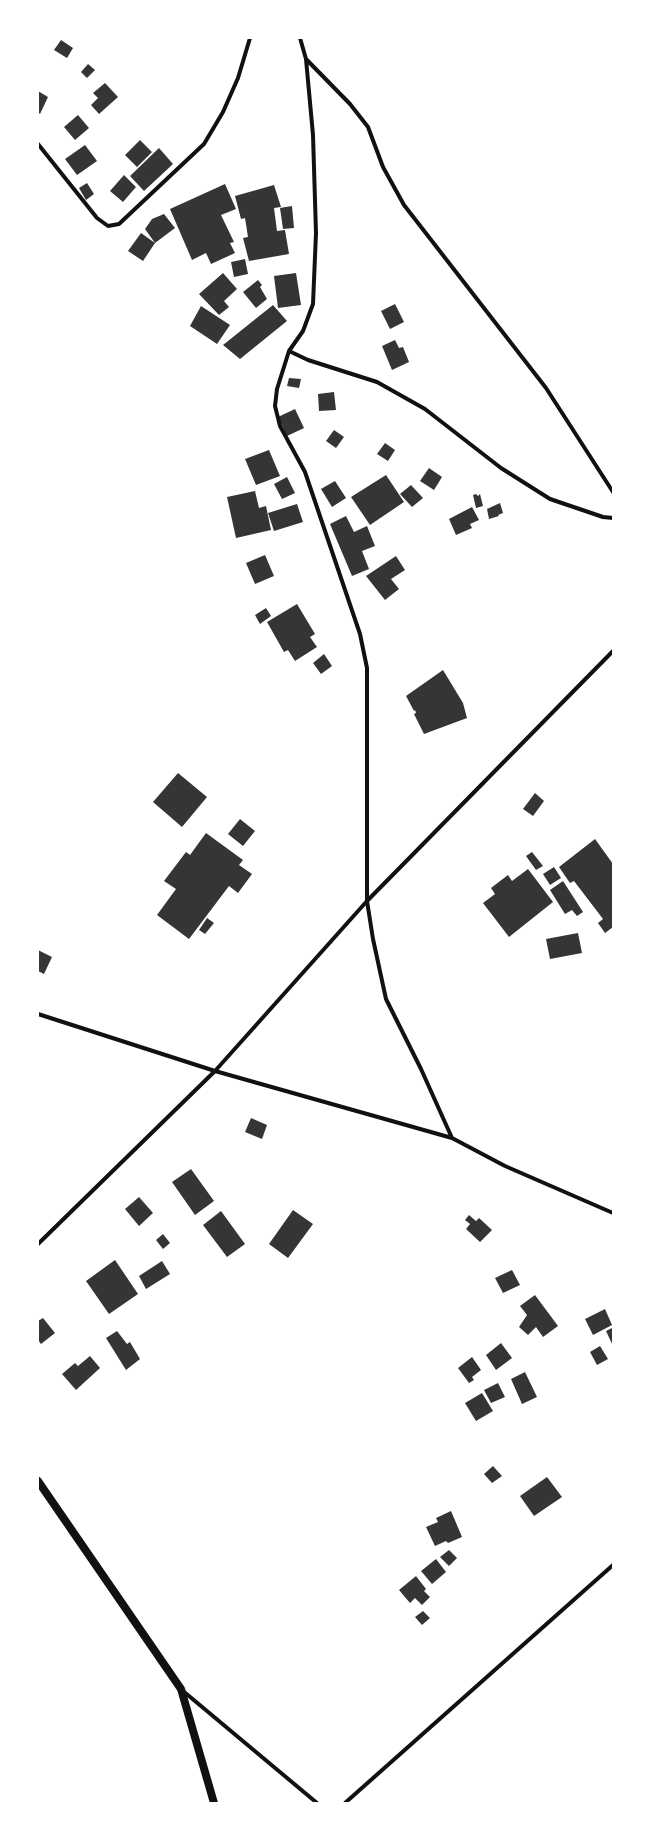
<!DOCTYPE html>
<style>
body{margin:0}
#map{position:relative;width:651px;height:1841px;overflow:hidden;background:#fff;font-family:"Nunito Sans",sans-serif}
canvas{display:block}
.frame{position:absolute;inset:0;border:39px solid #fff;pointer-events:none}
</style>
<div id="map">
<canvas width="651" height="1841"></canvas>
<div class="frame"></div>
</div>
<script>
const ctx = document.querySelector('canvas').getContext('2d');
ctx.lineJoin = 'round';
function fill(path, color) { ctx.fillStyle = color; ctx.fill(path, 'evenodd'); }
const shape = rows => new Path2D(rows.map(r => 'M' + r).join(''));
function strokePath(path, color, width, dash) { ctx.strokeStyle = color; ctx.lineWidth = width; ctx.lineCap = dash ? 'butt' : 'round'; ctx.setLineDash(dash || []); ctx.stroke(path); }
fill(shape([
 [61,40,73,48,67,58,54,50],
 [88,64,95,70,87,78,81,72],
 [105,83,118,97,99,114,91,105,98,98,93,93],
 [38,91,48,97,40,114,38,112],
 [78,115,89,128,75,140,64,127],
 [140,140,152,152,137,167,125,155],
 [85,145,97,161,77,175,65,159],
 [159,148,173,164,144,191,130,176],
 [124,175,136,187,123,202,110,191],
 [87,183,94,194,86,200,79,188],
 [225,184,236,209,221,215,234,242,230,243,235,253,211,264,206,253,192,260,170,209],
 [274,185,281,207,274,208,277,231,285,230,289,254,249,261,243,238,248,237,245,218,241,219,235,196],
 [292,206,294,228,283,229,280,208],
 [164,214,175,228,155,243,145,229,152,219],
 [141,233,155,243,143,261,128,251],
 [245,259,248,274,234,277,231,262],
 [223,273,237,289,224,301,229,307,219,315,199,294],
 [296,273,301,305,278,308,274,276],
 [258,280,262,285,260,287,267,299,256,308,243,292],
 [395,304,404,322,390,329,381,311],
 [273,305,287,321,240,359,223,345],
 [201,306,230,325,217,344,190,326],
 [395,340,399,348,403,347,409,362,392,370,382,346],
 [289,378,301,379,299,388,287,386],
 [334,392,336,410,319,411,318,394],
 [295,409,304,428,287,436,278,417],
 [334,430,344,437,336,448,326,441],
 [385,443,395,450,388,461,377,454],
 [269,450,280,476,256,485,245,459],
 [429,468,442,477,434,490,420,481],
 [386,475,404,502,370,525,351,497],
 [287,477,295,493,282,499,274,484],
 [335,481,346,498,332,507,321,489],
 [411,485,423,498,412,507,400,494],
 [255,491,259,508,266,506,271,530,236,538,227,497],
 [476,494,478,496,480,494,483,506,476,508,473,495],
 [500,503,503,513,498,515,499,516,489,519,487,509],
 [297,504,303,522,274,531,268,513],
 [472,507,479,520,470,524,472,528,456,535,449,519],
 [346,516,354,532,367,526,375,546,362,551,369,569,352,576,330,524],
 [265,555,274,576,255,584,246,563],
 [396,556,405,570,391,579,399,589,385,600,366,576],
 [297,604,315,634,310,637,317,647,295,661,288,650,284,652,267,622],
 [266,608,271,616,260,624,255,615],
 [324,654,332,666,321,674,313,663],
 [443,670,463,703,467,718,424,734,414,714,416,713,415,710,414,711,406,696],
 [178,773,207,797,182,827,153,802],
 [535,793,544,801,533,816,523,809],
 [240,819,255,831,243,846,228,834],
 [206,833,243,860,239,865,252,874,238,893,229,886,189,939,157,915,176,889,164,881,186,852,190,855],
 [595,839,613,864,613,927,605,933,598,923,603,919,574,881,570,883,559,867],
 [532,852,543,866,536,870,526,856],
 [554,867,561,878,550,885,543,874],
 [528,869,553,902,509,937,483,903,495,894,491,888,508,875,512,881],
 [563,881,583,912,577,916,572,910,565,914,550,890],
 [207,918,214,923,205,934,199,930],
 [578,933,582,953,550,959,546,939],
 [38,950,52,957,44,974,38,971],
 [251,1118,267,1125,262,1139,245,1132],
 [191,1169,214,1201,195,1215,172,1182],
 [139,1197,153,1213,139,1226,125,1209],
 [293,1210,313,1224,288,1258,269,1244],
 [221,1211,245,1244,227,1257,203,1225],
 [469,1215,476,1221,479,1218,492,1230,480,1242,466,1229,470,1224,465,1220],
 [163,1234,170,1243,163,1249,156,1240],
 [115,1260,138,1294,109,1314,86,1281],
 [162,1261,170,1274,146,1289,139,1276],
 [512,1270,520,1285,503,1293,495,1278],
 [535,1295,558,1326,543,1337,536,1327,528,1335,519,1327,527,1315,520,1306],
 [605,1309,612,1325,593,1335,585,1319],
 [43,1318,55,1333,41,1344,38,1340,38,1321],
 [612,1328,613,1331,613,1346,606,1331],
 [117,1331,127,1344,130,1342,140,1359,126,1370,106,1338],
 [501,1343,512,1358,496,1370,486,1355],
 [600,1346,608,1359,597,1365,590,1352],
 [90,1356,100,1368,76,1390,62,1374,75,1363,78,1366],
 [472,1357,481,1370,472,1377,474,1380,469,1383,458,1368],
 [525,1372,537,1397,522,1404,511,1379],
 [498,1383,505,1397,491,1403,484,1390],
 [482,1393,493,1411,476,1421,465,1403],
 [493,1466,502,1476,492,1483,484,1474],
 [547,1477,562,1497,534,1516,520,1496],
 [451,1511,462,1537,448,1543,446,1541,435,1546,426,1527,438,1522,436,1518],
 [449,1550,457,1558,449,1566,440,1557],
 [436,1559,446,1572,432,1584,421,1571],
 [416,1576,426,1589,424,1591,430,1597,422,1605,415,1598,410,1603,399,1590],
 [423,1611,430,1618,422,1625,415,1617]
]), '#353535');
strokePath(shape([
 [300,38,306,59,313,135,316,233,313,304,303,331,289,351,277,389,275,406,280,426,305,472,360,634,367,668,367,901,373,939,386,999,421,1069,452,1138],
 [306,59,350,104,368,127,383,167,404,205,546,388,613,492],
 [38,144,97,218,108,226,119,224,204,144,223,112,238,78,250,38],
 [289,351,308,360,377,382,425,409,501,468,550,499,603,517,613,518],
 [38,1014,215,1071,452,1138,505,1166,613,1213],
 [38,1244,215,1071,367,901,613,651],
 [183,1691,317,1803],
 [345,1803,613,1565]
]), '#111', 4);
strokePath(shape([
 [38,1481,181,1689,214,1803]
]), '#111', 8);
</script>
